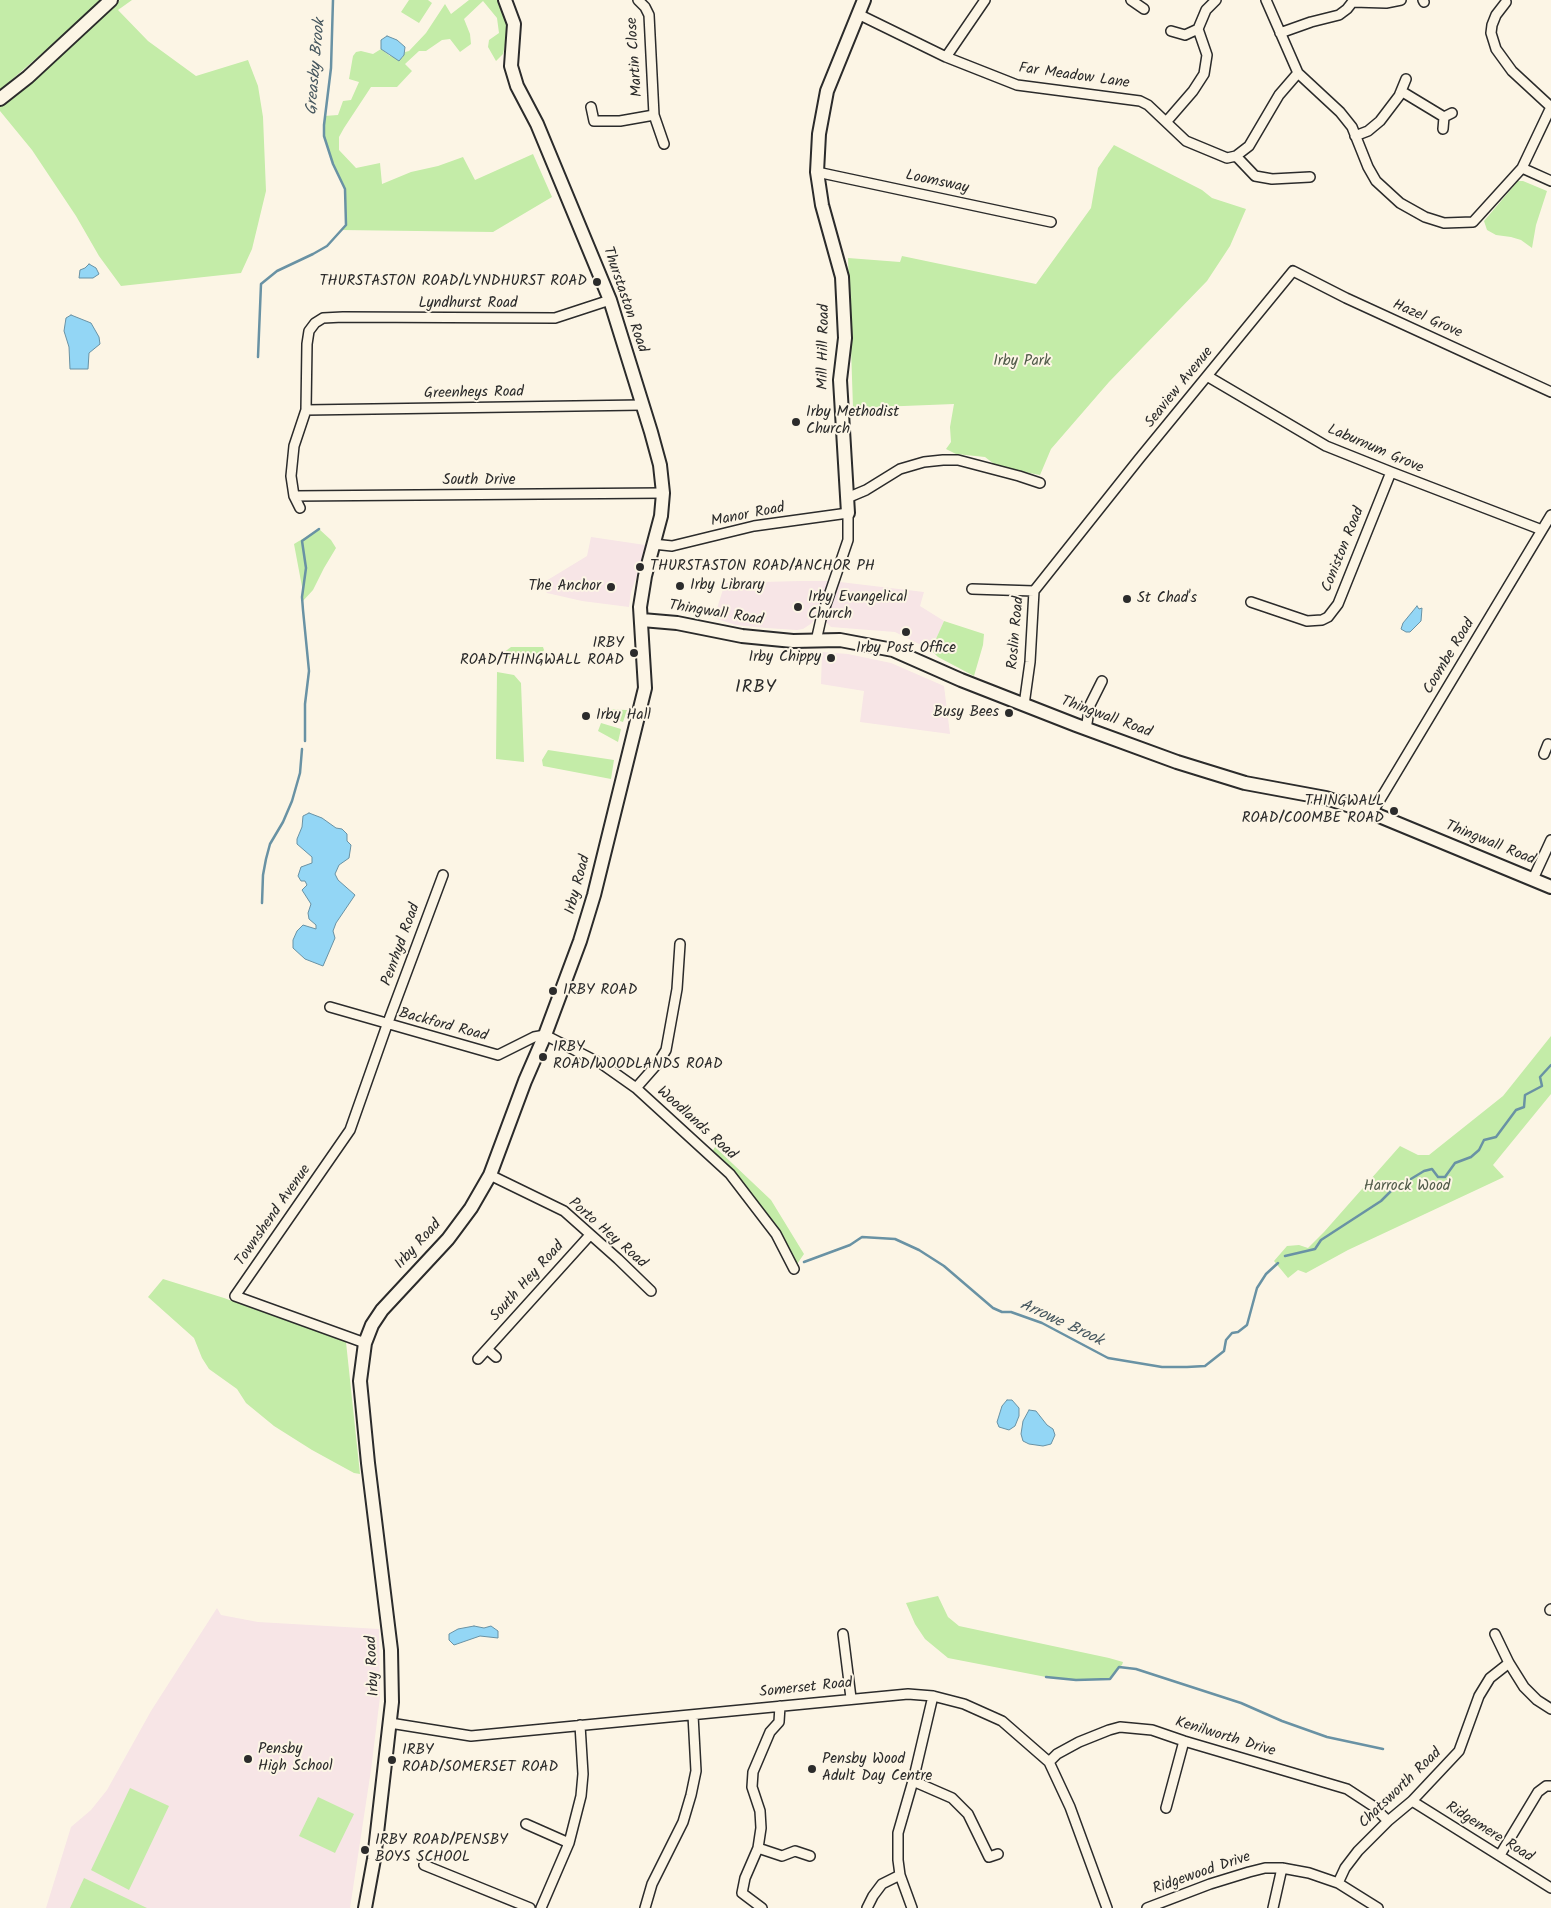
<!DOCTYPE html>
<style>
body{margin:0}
canvas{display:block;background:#fcf5e5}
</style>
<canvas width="1551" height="1908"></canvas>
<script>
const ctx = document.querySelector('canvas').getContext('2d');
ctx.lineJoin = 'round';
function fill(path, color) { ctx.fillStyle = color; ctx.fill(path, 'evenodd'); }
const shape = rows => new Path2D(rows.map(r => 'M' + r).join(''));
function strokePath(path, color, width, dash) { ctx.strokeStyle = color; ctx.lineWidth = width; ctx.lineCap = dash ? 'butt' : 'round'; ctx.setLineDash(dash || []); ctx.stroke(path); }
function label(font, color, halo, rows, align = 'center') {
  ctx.font = font + ' Kalam,sans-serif'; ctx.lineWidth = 4; ctx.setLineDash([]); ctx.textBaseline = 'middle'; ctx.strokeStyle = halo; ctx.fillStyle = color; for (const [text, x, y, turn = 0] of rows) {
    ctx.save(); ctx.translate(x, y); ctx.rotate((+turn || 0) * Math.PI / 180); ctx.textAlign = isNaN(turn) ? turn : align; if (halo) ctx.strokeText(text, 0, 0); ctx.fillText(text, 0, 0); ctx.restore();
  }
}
fill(shape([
 [591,537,645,545,642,561,631,592,629,607,582,601,547,593,541,584,587,556],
 [800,581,830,581,815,618,812,623,803,629,797,630,766,628,736,625,714,618,725,583],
 [840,582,924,592,920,606,944,621,931,650,895,632,831,627,825,621],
 [822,652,848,654,891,663,944,686,950,734,860,722,864,691,821,684],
 [217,1608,221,1615,258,1622,379,1629,380,1697,371,1770,350,1908,46,1908,71,1827,91,1810,107,1790,151,1711]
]), '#f7e5e6');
fill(shape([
 [0,0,103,0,0,90],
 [120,0,132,0,118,10,148,41,196,76,248,60,258,86,263,117,266,191,252,249,241,273,121,286,99,256,76,216,32,150,0,111,0,104],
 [409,0,428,0,432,3,419,23,401,12],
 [469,0,498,0,506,19,508,31,503,54,496,61,488,47,489,40,499,33,497,18,483,1,464,19,470,34,471,44,460,52,450,39,442,40,426,51,419,51,405,64,412,71,397,87,371,87,344,128,339,137,339,150,356,168,380,163,382,184,411,172,438,166,463,157,475,180,533,154,552,197,493,232,341,230,346,225,345,189,333,164,324,136,324,116,338,115,343,101,351,100,359,82,349,79,353,56,356,52,361,51,373,54,381,49,390,56,402,58,405,52,409,51,426,33,445,4,451,14],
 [1114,145,1202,190,1212,198,1246,209,1230,246,1207,281,1109,382,1051,449,1040,475,998,467,985,457,956,454,946,449,951,442,950,427,954,404,853,408,848,258,900,262,902,256,1036,284,1091,208,1098,168],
 [1518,181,1523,181,1547,191,1536,225,1532,248,1521,240,1511,237,1496,235,1487,230,1484,221],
 [319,529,331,540,336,548,324,568,313,590,302,602,303,592,294,544],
 [944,621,984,634,983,645,974,676,938,657,931,650],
 [511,647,543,647,544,650,540,656,533,661,527,662,518,661,510,659,503,653],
 [497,672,514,675,521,683,524,762,496,759],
 [604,709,627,710,623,722,603,715],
 [601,723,621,729,618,742,598,731],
 [548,750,614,760,611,779,543,766,542,760],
 [1551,1036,1551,1094,1493,1165,1504,1177,1348,1250,1306,1273,1298,1270,1288,1278,1274,1261,1287,1246,1299,1245,1308,1248,1324,1232,1400,1146,1418,1155,1429,1155,1503,1096],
 [715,1147,771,1200,804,1254,795,1267,780,1230,712,1152],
 [163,1279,224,1298,346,1342,360,1474,354,1473,312,1450,274,1426,246,1403,237,1389,209,1369,202,1358,194,1338,148,1297],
 [938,1596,948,1617,959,1626,1109,1658,1123,1662,1122,1665,1119,1667,1110,1679,1076,1680,1046,1677,948,1658,925,1639,915,1624,906,1603],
 [130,1788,169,1806,129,1890,91,1870],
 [318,1797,354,1814,335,1853,299,1836],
 [84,1878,147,1908,70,1908]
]), '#c4eca8');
const water = shape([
 [387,36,397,40,405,47,404,55,399,61,381,49,381,40,387,36],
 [89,264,96,268,99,274,93,278,79,278,80,270,85,268,89,264],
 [71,315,91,323,99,337,100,344,89,353,88,369,70,369,69,347,64,331,66,318,71,315],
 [1417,606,1419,609,1422,608,1421,621,1410,632,1406,632,1401,629,1403,623,1417,606],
 [309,813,322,818,336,828,342,829,347,834,347,841,351,845,349,858,339,865,335,874,338,880,355,895,336,923,333,931,335,938,323,966,305,959,293,948,293,940,297,931,303,925,316,929,316,925,309,919,308,913,311,904,302,890,307,885,305,881,301,881,298,876,301,867,312,863,312,857,297,844,297,839,302,827,303,816,309,813],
 [1007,1400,1012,1400,1019,1408,1019,1416,1015,1426,1009,1430,999,1427,997,1422,1002,1406,1007,1400],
 [1029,1410,1036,1411,1047,1425,1053,1429,1055,1435,1051,1444,1043,1446,1029,1444,1023,1441,1021,1434,1023,1421,1029,1410],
 [474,1626,484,1628,491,1626,498,1631,498,1638,480,1636,454,1645,449,1640,449,1634,458,1629,474,1626]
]);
fill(water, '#93d6f5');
strokePath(water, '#6992a4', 1);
strokePath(shape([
 [258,357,261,284,277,271,313,254,327,246,346,225,345,189,333,164,324,136,324,125,331,68,333,0],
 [305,741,305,704,309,671,303,610,302,597,306,568,302,541,319,529],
 [262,903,263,875,266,859,270,844,283,822,292,801,300,773,302,749],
 [1285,1256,1315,1249,1321,1240,1381,1201,1391,1191,1424,1171,1432,1169,1438,1177,1445,1177,1455,1163,1471,1157,1479,1150,1484,1140,1496,1137,1516,1110,1524,1107,1525,1095,1542,1086,1540,1077,1551,1065],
 [804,1262,850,1245,862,1237,895,1239,919,1250,944,1266,993,1308,1002,1312,1011,1312,1042,1323,1108,1358,1162,1367,1187,1367,1205,1366,1224,1351,1226,1340,1232,1333,1238,1332,1247,1325,1257,1288,1266,1274,1278,1263],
 [1046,1677,1076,1680,1110,1679,1119,1667,1136,1669,1241,1703,1282,1721,1327,1737,1383,1749]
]), '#6992a4', 2.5);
const street = shape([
 [638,0,645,7,649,15,654,115,664,144],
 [1131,0,1144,9],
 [1266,0,1298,73,1340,112,1352,127,1368,167,1376,181,1400,203,1425,217,1444,223,1473,222,1522,168,1551,107],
 [1423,0,1424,2],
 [1353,2,1386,3,1401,0],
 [1506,2,1496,15,1492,25,1491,33,1496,49,1512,71,1551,107],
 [858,14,946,57,1017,85,1140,101,1148,105,1186,141,1227,158,1236,156,1249,146,1279,95,1298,73],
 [1171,31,1185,35,1198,29],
 [1280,33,1311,22,1339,15,1347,9,1354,0],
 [946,57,985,0],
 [1401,91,1444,117,1452,113],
 [591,107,594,121,620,121,654,115],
 [1167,121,1193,91,1204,74,1207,55,1198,29,1206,10,1216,0],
 [1443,129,1444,117],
 [1355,136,1368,131,1380,121,1399,96,1406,79],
 [1236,156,1255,176,1272,179,1310,177],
 [1522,168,1551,181],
 [817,172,1051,222],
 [1207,376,1326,446,1391,472,1542,530],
 [306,410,642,405],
 [294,496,663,493],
 [847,498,866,490,900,469,924,462,943,460,958,460,1019,476,1040,483],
 [300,508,294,496,291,476,294,446,306,410,307,344,309,331,315,323,323,318,343,317,555,318,610,300],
 [653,544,672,546,754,526,848,513,848,540,821,619,816,641],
 [972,589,1034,591],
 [1251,602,1307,621,1322,620,1328,617,1338,604,1391,472],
 [1024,705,1030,662,1034,591,1139,459,1293,271,1346,298,1551,392],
 [1086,729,1090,705,1102,681],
 [1544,754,1548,744],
 [1372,813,1551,515],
 [1533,879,1551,840],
 [330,1007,498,1055,534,1037,545,1035,602,1064,636,1088,730,1174,776,1234,794,1269],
 [636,1088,658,1063,666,1050,677,989,680,944],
 [490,1175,564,1211,618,1259,651,1291],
 [365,1343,235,1296,350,1130,387,1025,443,875],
 [487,1349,496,1357],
 [478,1359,590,1235],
 [1550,1610,1551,1609],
 [843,1634,851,1698],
 [1495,1634,1509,1663,1524,1687,1537,1700,1551,1709],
 [390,1723,471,1736,908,1694,933,1696,964,1704,1002,1721,1049,1762,1070,1807,1107,1908],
 [1049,1762,1057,1754,1079,1742,1109,1730,1120,1727,1152,1730,1184,1741,1347,1789,1373,1806,1388,1821],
 [913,1781,952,1798,968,1814,989,1857,998,1854],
 [1412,1801,1551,1888],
 [1166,1808,1184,1741],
 [526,1824,569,1843],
 [758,1848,782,1856,795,1851,810,1856],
 [1500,1855,1538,1792,1546,1786,1551,1786],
 [424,1865,530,1908],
 [1338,1883,1345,1868,1358,1851,1388,1821,1412,1801,1459,1751,1479,1696,1490,1678,1509,1663],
 [541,1908,569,1843,581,1796,583,1774,580,1725],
 [645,1908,652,1884,683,1822,691,1795,696,1771,693,1715],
 [762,1908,742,1893,745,1878,758,1848,761,1828,760,1811,752,1787,753,1772,770,1732,779,1722,780,1706],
 [867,1908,873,1896,882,1884,900,1875],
 [912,1908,900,1875,898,1860,898,1833,913,1781,933,1696],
 [1147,1908,1210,1884,1249,1872,1265,1868,1282,1868,1309,1873,1338,1883,1378,1908],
 [1273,1908,1282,1868]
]);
const secondary = shape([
 [0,99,28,77,111,0],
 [848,513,840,380,845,338,842,277,822,205,817,172,819,134,827,91,864,0],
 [642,620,677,623,742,636,793,641,840,640,893,650,961,680,1076,725,1177,762,1245,783,1326,798,1372,813,1551,887],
 [365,1908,374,1859,392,1702,391,1650,368,1463,360,1381,365,1343,372,1325,382,1310,448,1239,471,1208,490,1175,525,1081,545,1035,580,941,594,895,645,688,640,607,645,576,661,516,663,493,660,465,651,432,610,300,537,124,517,86,511,66,514,24,505,0]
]);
strokePath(street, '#2b2b2b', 12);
strokePath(secondary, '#2b2b2b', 16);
strokePath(street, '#fcf5e5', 9);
strokePath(secondary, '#fcf5e5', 12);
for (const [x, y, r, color] of [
 [597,282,5,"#2b2b2b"],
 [796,422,5,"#2b2b2b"],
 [640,567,5,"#2b2b2b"],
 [680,586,5,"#2b2b2b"],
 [611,587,5,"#2b2b2b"],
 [1127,599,5,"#2b2b2b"],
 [798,607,5,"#2b2b2b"],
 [906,632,5,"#2b2b2b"],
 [634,653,5,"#2b2b2b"],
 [831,658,5,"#2b2b2b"],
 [1009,713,5,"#2b2b2b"],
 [586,716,5,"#2b2b2b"],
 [1394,811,5,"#2b2b2b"],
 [553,991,5,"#2b2b2b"],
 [543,1057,5,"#2b2b2b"],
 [248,1759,5,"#2b2b2b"],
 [392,1760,5,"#2b2b2b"],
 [812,1769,5,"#2b2b2b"],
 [365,1850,5,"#2b2b2b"]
]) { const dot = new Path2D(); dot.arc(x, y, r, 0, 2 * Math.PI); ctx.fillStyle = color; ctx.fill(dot); strokePath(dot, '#fcf5e5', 2); }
label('15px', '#2b2b2b', '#fcf5e5', [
 ["Martin Close",636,57,-94],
 ["Far Meadow Lane",1074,77,8],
 ["Loomsway",937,183,12],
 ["Thurstaston Road",624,300,71],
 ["Lyndhurst Road",468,304],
 ["Hazel Grove",1427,320,24],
 ["Mill Hill Road",825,347,-89],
 ["Seaview Avenue",1180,388,-51],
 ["Greenheys Road",474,394,-1],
 ["Laburnum Grove",1375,450,23],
 ["South Drive",479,481],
 ["Manor Road",748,516,-11],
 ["Coniston Road",1344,550,-68],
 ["Thingwall Road",716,614,9],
 ["Roslin Road",1017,633,-85],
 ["Coombe Road",1450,657,-59],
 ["Thingwall Road",1106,718,20],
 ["Thingwall Road",1490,844,22],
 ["Irby Road",579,885,-75],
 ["Penrhyd Road",402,945,-70],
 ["Backford Road",443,1026,15],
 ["Woodlands Road",696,1124,42],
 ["Townshend Avenue",274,1216,-55],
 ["Porto Hey Road",607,1234,41],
 ["Irby Road",419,1245,-48],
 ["South Hey Road",528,1282,-48],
 ["Irby Road",374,1666,-93],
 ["Somerset Road",806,1689,-6],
 ["Kenilworth Drive",1225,1738,17],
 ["Chatsworth Road",1401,1789,-44],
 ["Ridgemere Road",1489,1833,32],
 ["Ridgewood Drive",1202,1874,-19]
]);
label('15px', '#2b2b2b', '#fcf5e5', [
 ["THURSTASTON ROAD/LYNDHURST ROAD",587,282,"right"],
 ["Irby Methodist",806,413],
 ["Church",806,430],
 ["THURSTASTON ROAD/ANCHOR PH",650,567],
 ["Irby Library",690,586],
 ["The Anchor",601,587,"right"],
 ["Irby Evangelical",808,598],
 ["Church",808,615],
 ["St Chad's",1137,599],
 ["IRBY",624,644,"right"],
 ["ROAD/THINGWALL ROAD",624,661,"right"],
 ["Irby Post Office",906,649,"center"],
 ["Irby Chippy",821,658,"right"],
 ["Busy Bees",999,713,"right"],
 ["Irby Hall",596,716],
 ["THINGWALL",1384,802,"right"],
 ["ROAD/COOMBE ROAD",1384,819,"right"],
 ["IRBY ROAD",563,991],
 ["IRBY",553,1048],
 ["ROAD/WOODLANDS ROAD",553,1065],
 ["Pensby",258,1750],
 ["High School",258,1767],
 ["IRBY",402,1751],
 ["ROAD/SOMERSET ROAD",402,1768],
 ["Pensby Wood",822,1760],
 ["Adult Day Centre",822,1777],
 ["IRBY ROAD/PENSBY",375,1841],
 ["BOYS SCHOOL",375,1858]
], 'left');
label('15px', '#515b4a', '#fcf5e5', [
 ["Irby Park",1022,362],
 ["Harrock Wood",1407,1187]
]);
label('italic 16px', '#45565e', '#fcf5e5', [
 ["Greasby Brook",317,67,-85],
 ["Arrowe Brook",1061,1324,25]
]);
ctx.letterSpacing = '1px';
label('18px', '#2b2b2b', '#fcf5e5', [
 ["IRBY",756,689]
]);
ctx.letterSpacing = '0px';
</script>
